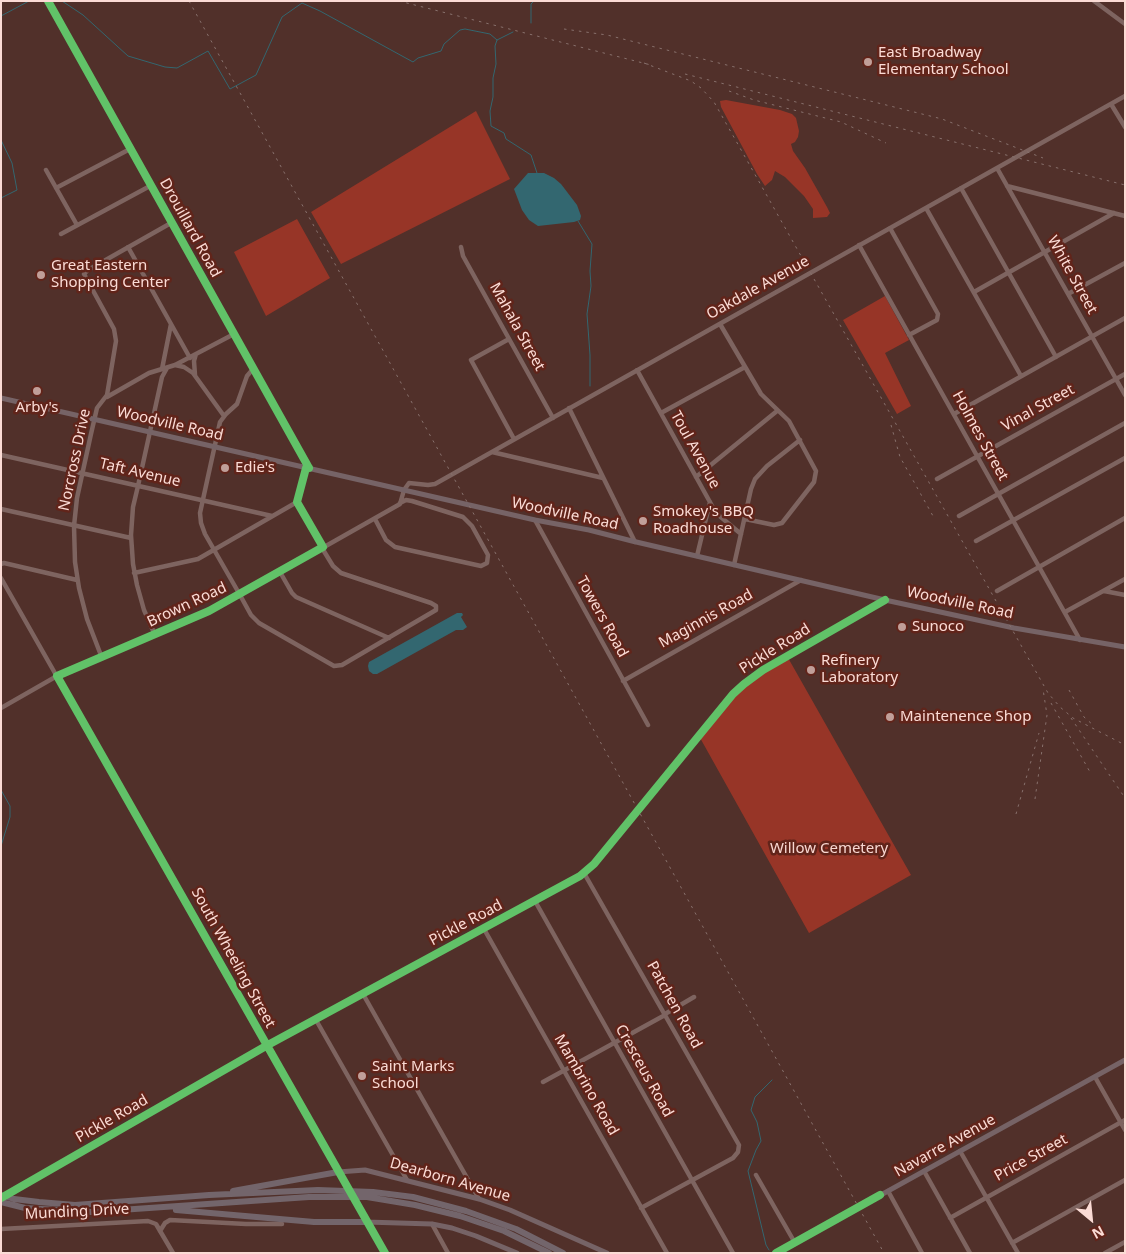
<!DOCTYPE html>
<style>
body{margin:0}
#map{position:relative;width:1126px;height:1254px;overflow:hidden;background:#51302a;font-family:"Noto Sans",sans-serif}
canvas{display:block}
.frame{position:absolute;inset:0;border:2px solid #fbdbd5;pointer-events:none}
.north{position:absolute;left:1066px;top:1194px;width:50px;height:50px;-webkit-text-stroke:4px #61241a;paint-order:stroke;rotate:152deg;font-size:14px;font-weight:700;line-height:20px;text-align:center;color:#fbdbd5}
.north::after{content:'';display:block;margin:auto;width:18px;height:22px;background:#fbdbd5;clip-path:polygon(50% 0,100% 100%,50% 72%,0 100%)}
</style>
<div id="map">
<canvas width="1126" height="1254"></canvas>
<div class="frame"></div>
<div class="north">N</div>
</div>
<script>
const ctx = document.querySelector('canvas').getContext('2d');
ctx.lineJoin = 'round';
function fill(path, color) { ctx.fillStyle = color; ctx.fill(path, 'evenodd'); }
const shape = rows => new Path2D(rows.map(r => 'M' + r).join(''));
function strokePath(path, color, width, dash) { ctx.strokeStyle = color; ctx.lineWidth = width; ctx.lineCap = dash ? 'butt' : 'round'; ctx.setLineDash(dash || []); ctx.stroke(path); }
function label(font, color, halo, rows, align = 'center') {
  ctx.font = font + ' "Noto Sans",sans-serif'; ctx.lineWidth = 5; ctx.setLineDash([]); ctx.textBaseline = 'middle'; ctx.strokeStyle = halo; ctx.fillStyle = color; for (const [text, x, y, turn = 0] of rows) {
    ctx.save(); ctx.translate(x, y); ctx.rotate((+turn || 0) * Math.PI / 180); ctx.textAlign = isNaN(turn) ? turn : align; if (halo) ctx.strokeText(text, 0, 0); ctx.fillText(text, 0, 0); ctx.restore();
  }
}
fill(shape([
 [726,100,780,110,792,114,796,118,799,131,798,137,795,142,791,144,793,151,805,168,827,207,830,213,827,217,813,218,813,209,804,196,785,177,775,171,772,180,765,186,757,174,721,107,720,101],
 [476,111,510,179,341,264,311,212],
 [297,219,330,278,266,316,234,252],
 [885,296,909,340,885,353,911,406,897,414,843,320],
 [787,656,911,875,809,933,699,736,744,684]
]), '#973527');
fill(shape([
 [528,173,544,173,554,178,561,184,577,205,581,216,580,220,574,222,538,226,529,220,522,210,514,189],
 [457,613,462,613,463,615,461,617,467,627,463,630,456,630,377,674,373,674,369,671,368,666,369,662]
]), '#336770');
strokePath(shape([
 [62,1,83,15,128,56,165,67,177,68,208,51,230,89,256,75,282,17,302,3,320,11,413,62,418,58,441,51,444,44,460,30,465,29,490,34,497,40],
 [1,16,29,1],
 [531,23,531,4,534,1],
 [513,32,497,40,495,46,496,64,493,78,493,97,490,111,491,126,504,133,506,139,531,155,537,173],
 [1,140,12,163,17,190,1,198],
 [578,221,592,244,590,271,591,286,587,314,590,355,590,386],
 [1,790,10,806,10,817,1,846],
 [769,1250,766,1245,748,1171,756,1150,761,1141,757,1122,751,1110,755,1097,772,1080]
]), '#336770', 1);
strokePath(shape([
 [48,1,309,468],
 [1094,1,1125,24],
 [1111,104,1125,127],
 [997,168,1125,395],
 [46,170,77,225],
 [1007,186,1125,216],
 [56,188,130,149],
 [961,188,1056,357],
 [926,208,1021,376],
 [890,228,938,314,937,320,909,335],
 [61,234,150,186],
 [859,245,1080,640],
 [128,247,190,358],
 [461,247,463,256,553,418],
 [974,292,1114,213],
 [1068,294,1125,263],
 [720,324,761,394,789,421,816,471,814,482,782,523,774,525,745,519],
 [509,339,471,360,514,439],
 [175,365,184,367,193,373,224,416],
 [162,369,171,324],
 [637,370,716,513,741,534],
 [195,375,194,361,196,354],
 [107,397,149,373,175,365,234,334],
 [569,408,635,542],
 [661,413,745,367],
 [954,414,1125,318],
 [492,452,603,478],
 [1,455,272,516],
 [306,468,297,502,323,547],
 [696,477,777,411],
 [937,479,1125,374],
 [1,509,131,538],
 [959,516,1125,423],
 [375,519,386,540,395,547,481,566,487,563,488,555,472,526,463,517,412,501,406,500,400,503],
 [535,520,648,725],
 [976,541,1125,458],
 [697,556,710,502],
 [1,564,4,563,77,580],
 [734,565,751,489,755,479,767,466,800,440],
 [280,572,292,593,296,597,389,638],
 [134,573,198,559,297,502],
 [1,578,338,1172],
 [997,591,1125,518],
 [1104,591,1125,595],
 [240,595,251,615,259,623,334,666,342,665,436,610,436,606,431,603,341,573,333,566,322,548],
 [240,595,205,534,201,523,200,513,220,422,226,414,237,404,247,376,253,369],
 [1065,612,1125,579],
 [155,635,144,610,137,585,133,564,131,535,133,507,138,486,162,377,167,368],
 [102,658,87,619,79,588,75,562,74,526,77,498,91,434,97,408,107,395,116,341,114,329,84,274,88,270,171,223],
 [623,681,801,580],
 [1,708,57,676,189,621,227,602,400,504,404,490,409,483,428,485,435,484,1125,96],
 [584,873,739,1145,738,1152,733,1158,641,1208],
 [535,901,733,1253],
 [484,929,667,1253],
 [363,994,479,1199],
 [665,1014,694,997],
 [316,1020,407,1180],
 [1095,1077,1125,1130],
 [543,1082,665,1015],
 [960,1151,1018,1253],
 [924,1171,970,1253],
 [756,1175,795,1243],
 [888,1191,922,1253],
 [4,1196,266,1046,580,876,594,864,733,694,744,684,763,670,885,600],
 [950,1218,1125,1120],
 [432,1224,448,1253],
 [1,1229,148,1221,156,1224,173,1253],
 [160,1231,165,1223,170,1220,246,1224,282,1224],
 [1012,1243,1125,1180],
 [1105,1253,1125,1242]
]), '#7e6460', 4.5);
strokePath(shape([
 [1,398,535,520,589,530,632,541,885,600,1014,628,1125,647],
 [366,1222,432,1224,452,1228,476,1236,517,1253],
 [385,1253,338,1172,365,1170,479,1199,510,1210,607,1253],
 [776,1253,1125,1060]
]), '#766366', 5);
strokePath(shape([
 [233,1191,338,1172],
 [1,1195,14,1199,39,1202,75,1205,209,1195,318,1190,373,1192,413,1197,466,1211,516,1229,563,1253],
 [1,1202,25,1208,91,1212,309,1197,367,1197,415,1205,460,1216,504,1231,549,1253],
 [176,1210,314,1222,366,1222]
]), '#73656b', 6);
strokePath(shape([
 [189,1,884,1253],
 [399,1,651,65],
 [564,29,607,35,942,119,1043,158],
 [644,63,691,81,701,88,714,102,1048,693,1060,707,1073,718,1125,745],
 [685,74,1125,185],
 [729,91,754,100,841,122,886,143],
 [891,425,900,457,933,516],
 [1069,690,1084,717,1093,725],
 [1051,703,1090,772],
 [1071,718,1125,798],
 [1035,799,1047,715,1043,689],
 [1016,814,1039,733]
]), '#88716d', 1, [2.5, 5]);
strokePath(shape([
 [48,1,309,468],
 [309,468,306,468,297,502,323,547,209,611,57,676,385,1253],
 [1,1198,266,1046,580,876,594,864,733,694,744,684,763,670,885,600],
 [776,1253,880,1195]
]), '#61c268', 8);
for (const [x, y, r, color] of [
 [868,62,5,"#c09f99"],
 [41,275,5,"#c09f99"],
 [37,391,5,"#c09f99"],
 [225,468,5,"#c09f99"],
 [643,521,5,"#c09f99"],
 [902,627,5,"#c09f99"],
 [811,670,5,"#c09f99"],
 [890,717,5,"#c09f99"],
 [362,1076,5,"#c09f99"]
]) { const dot = new Path2D(); dot.arc(x, y, r, 0, 2 * Math.PI); ctx.fillStyle = color; ctx.fill(dot); strokePath(dot, '#61241a', 2); }
label('15px', '#fbdbd5', '#61241a', [
 ["East Broadway",878,53],
 ["Elementary School",878,70],
 ["Great Eastern",51,266],
 ["Shopping Center",51,283],
 ["Arby's",37,408,"center"],
 ["Edie's",235,468],
 ["Smokey's BBQ",653,512],
 ["Roadhouse",653,529],
 ["Sunoco",912,627],
 ["Refinery",821,661],
 ["Laboratory",821,678],
 ["Maintenence Shop",900,717],
 ["Saint Marks",372,1067],
 ["School",372,1084]
], 'left');
label('15px', '#fbdbd5', '#61241a', [
 ["Drouillard Road",190,228,61],
 ["White Street",1072,275,61],
 ["Oakdale Avenue",758,288,-29],
 ["Mahala Street",517,327,61],
 ["Vinal Street",1038,408,-29],
 ["Woodville Road",170,424,13],
 ["Holmes Street",980,436,61],
 ["Toul Avenue",695,450,61],
 ["Norcross Drive",75,460,-78],
 ["Taft Avenue",140,473,13],
 ["Woodville Road",565,514,12],
 ["Woodville Road",960,603,12],
 ["Brown Road",187,605,-25],
 ["Towers Road",602,617,61],
 ["Maginnis Road",706,619,-29],
 ["Pickle Road",775,649,-32],
 ["Pickle Road",466,923,-28],
 ["South Wheeling Street",233,958,61],
 ["Patchen Road",674,1005,61],
 ["Cresceus Road",644,1071,61],
 ["Mambrino Road",586,1085,60],
 ["Pickle Road",112,1119,-30],
 ["Navarre Avenue",945,1146,-29],
 ["Price Street",1031,1158,-29],
 ["Dearborn Avenue",450,1180,16],
 ["Munding Drive",77,1212,-3]
]);
label('15px', '#f8d7d1', '#61241a', [
 ["Willow Cemetery",829,849]
]);
</script>
